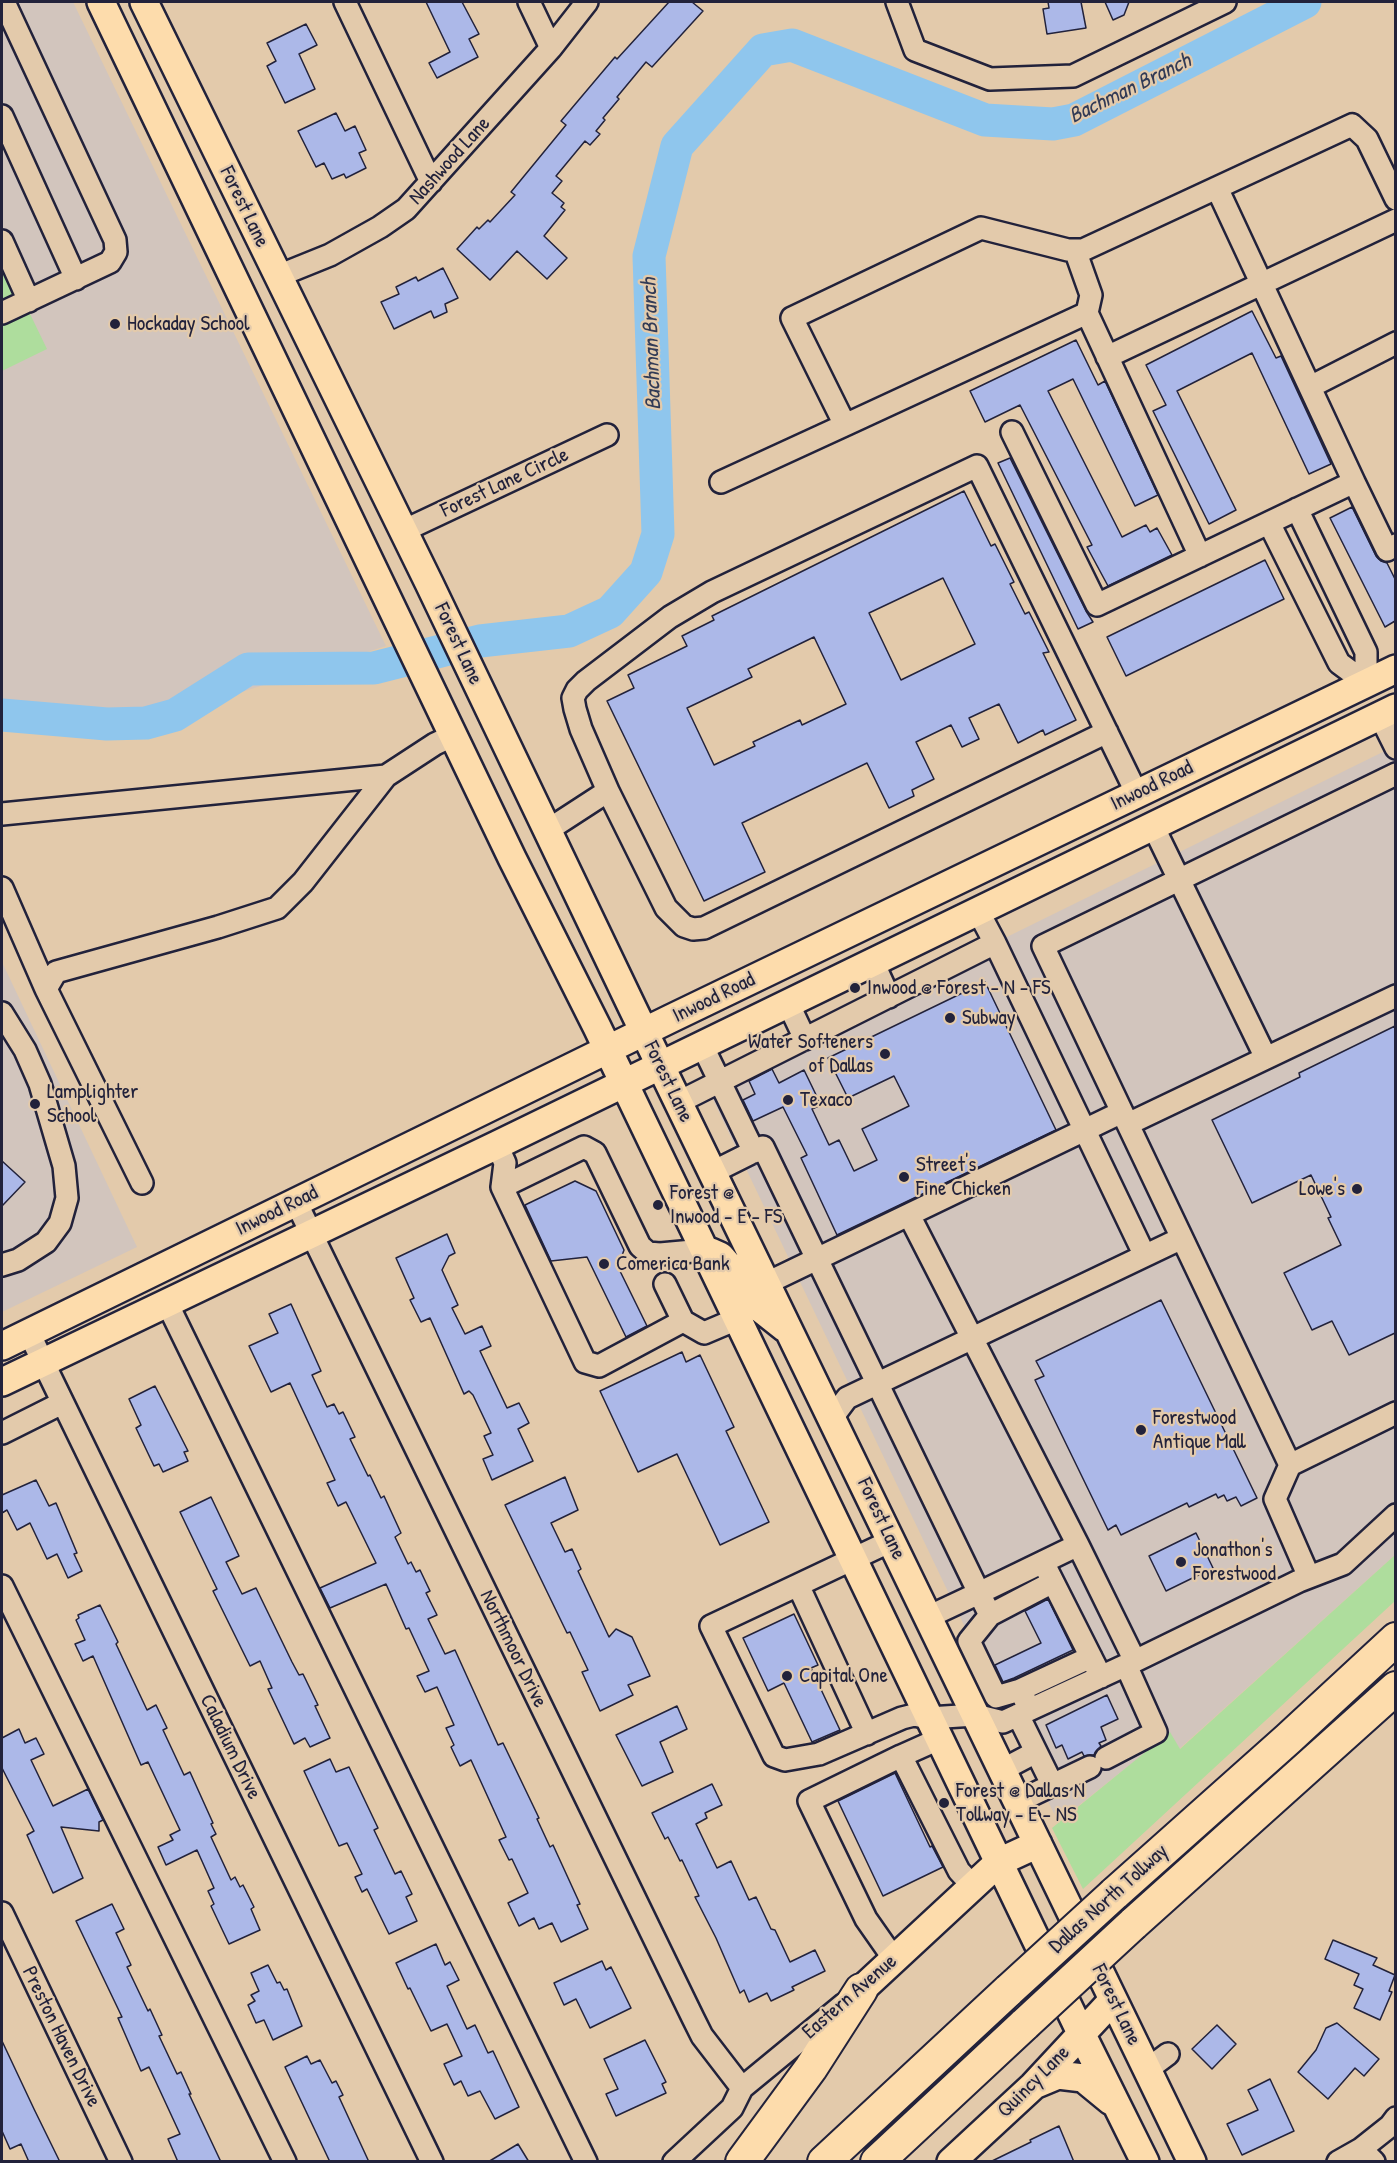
<!DOCTYPE html>
<style>
body{margin:0}
#map{position:relative;width:1397px;height:2163px;overflow:hidden;background:#e3caab;font-family:"Patrick Hand",sans-serif}
canvas{display:block}
.frame{position:absolute;inset:0;border:3px solid #22223b;pointer-events:none}
</style>
<div id="map">
<canvas width="1397" height="2163"></canvas>
<div class="frame"></div>
</div>
<script>
const ctx = document.querySelector('canvas').getContext('2d');
ctx.lineJoin = 'round';
function fill(path, color) { ctx.fillStyle = color; ctx.fill(path, 'evenodd'); }
const shape = rows => new Path2D(rows.map(r => 'M' + r).join(''));
function strokePath(path, color, width, dash) { ctx.strokeStyle = color; ctx.lineWidth = width; ctx.lineCap = dash ? 'butt' : 'round'; ctx.setLineDash(dash || []); ctx.stroke(path); }
function label(font, color, halo, rows, align = 'center') {
  ctx.font = font + ' "Patrick Hand",sans-serif'; ctx.lineWidth = 4.5; ctx.setLineDash([]); ctx.textBaseline = 'middle'; ctx.strokeStyle = halo; ctx.fillStyle = color; for (const [text, x, y, turn = 0] of rows) {
    ctx.save(); ctx.translate(x, y); ctx.rotate((+turn || 0) * Math.PI / 180); ctx.textAlign = isNaN(turn) ? turn : align; if (halo) ctx.strokeText(text, 0, 0); ctx.fillText(text, 0, 0); ctx.restore();
  }
}
fill(shape([
 [2,2,73,2,386,646,226,697,179,709,138,713,93,707,41,709,2,706],
 [1395,746,1395,1555,1179,1749,1170,1733,1058,1822,706,1085],
 [2,962,137,1247,2,1312]
]), '#d2c5bd');
fill(shape([
 [2,256,47,349,2,371],
 [1395,1555,1395,1601,1083,1889,1052,1828,1170,1732,1180,1749]
]), '#aedd9d');
strokePath(shape([
 [2,715,107,724,146,723,175,715,248,669,374,668,480,641,569,631,610,612,646,572,658,534,649,256,677,146,763,50,792,45,985,120,1053,124,1074,120,1305,2]
]), '#8fc6ed', 33);
const building = shape([
 [426,2,462,2,479,34,469,39,478,57,437,78,429,63,450,52,426,2],
 [669,2,692,2,703,11,652,67,646,62,617,97,619,99,603,118,605,120,596,131,600,134,590,145,585,141,556,176,562,181,552,193,564,203,561,207,565,210,544,236,567,258,547,279,517,251,490,280,457,249,477,227,479,229,488,220,490,222,515,195,511,192,566,125,561,121,615,57,617,59,669,2],
 [1048,2,1081,2,1086,28,1047,34,1043,9,1049,8,1048,2],
 [1105,2,1129,2,1124,15,1113,20,1105,2],
 [306,24,317,45,299,54,315,89,285,103,267,66,276,61,267,43,306,24],
 [336,113,345,131,355,126,366,150,359,153,366,168,346,178,344,174,332,179,324,163,316,167,298,131,336,113],
 [443,268,458,298,445,304,447,312,434,318,431,311,394,329,381,302,399,294,396,287,416,277,418,281,443,268],
 [1252,311,1276,358,1281,356,1331,464,1309,474,1252,353,1177,391,1236,510,1209,524,1153,411,1166,405,1146,365,1252,311],
 [1076,340,1098,385,1105,381,1158,495,1135,506,1073,379,1048,391,1122,537,1146,525,1150,532,1157,528,1172,555,1108,586,1087,547,1092,545,1020,405,985,422,970,391,1076,340],
 [1010,458,1086,611,1093,622,1078,629,998,463,1010,458],
 [964,491,991,546,995,544,1014,582,1010,584,1025,614,1029,612,1049,652,1043,653,1076,720,1045,735,1043,730,1018,743,999,704,969,718,979,739,962,747,951,725,916,742,934,779,912,790,914,796,889,808,867,763,742,823,765,872,704,901,607,701,634,688,628,675,687,646,682,636,714,620,712,616,964,491],
 [943,578,975,644,901,680,869,613,943,578],
 [814,637,846,704,802,725,800,720,753,742,755,746,714,765,687,708,752,677,748,669,814,637],
 [1352,507,1376,556,1381,561,1387,563,1395,579,1395,621,1385,627,1330,518,1352,507],
 [1265,560,1284,599,1126,676,1107,637,1265,560],
 [985,982,1056,1130,837,1235,801,1158,807,1155,783,1107,753,1121,743,1100,755,1094,749,1081,772,1069,779,1083,804,1070,821,1105,812,1109,829,1145,839,1140,854,1171,877,1160,862,1129,909,1106,894,1076,848,1098,828,1058,985,982],
 [1395,1026,1395,1333,1349,1355,1332,1321,1312,1330,1284,1273,1341,1245,1328,1218,1331,1217,1311,1175,1252,1203,1212,1120,1300,1077,1299,1073,1395,1026],
 [2,1161,25,1182,2,1206,2,1161],
 [575,1181,596,1191,624,1250,618,1267,647,1326,626,1337,587,1257,551,1261,525,1205,575,1181],
 [447,1234,455,1253,449,1256,442,1270,458,1305,452,1308,465,1334,482,1326,491,1346,480,1351,507,1408,519,1403,529,1423,518,1429,533,1461,492,1480,483,1459,493,1455,484,1436,491,1433,473,1395,469,1391,464,1394,430,1318,421,1322,410,1300,414,1298,396,1258,447,1234],
 [1161,1300,1257,1498,1241,1506,1236,1497,1227,1501,1224,1495,1218,1498,1216,1494,1189,1507,1187,1503,1121,1535,1116,1525,1108,1530,1035,1380,1044,1376,1036,1361,1161,1300],
 [291,1304,321,1371,312,1375,327,1407,334,1404,339,1414,343,1412,355,1437,350,1439,368,1476,370,1475,381,1498,384,1496,401,1533,395,1537,408,1564,411,1562,416,1572,420,1570,430,1591,426,1593,437,1615,428,1619,445,1654,455,1650,498,1745,503,1743,539,1818,537,1819,550,1847,553,1845,580,1904,577,1905,588,1929,561,1942,552,1923,539,1929,534,1918,519,1926,508,1903,528,1893,512,1859,509,1860,499,1840,506,1837,471,1760,460,1766,451,1747,454,1745,446,1728,454,1725,437,1687,425,1692,417,1676,429,1671,409,1628,406,1629,386,1584,330,1608,320,1588,376,1563,346,1502,338,1506,327,1483,335,1480,290,1383,271,1392,249,1346,278,1333,269,1314,291,1304],
 [682,1352,686,1362,700,1355,734,1427,726,1431,769,1522,720,1545,677,1454,638,1472,600,1391,682,1352],
 [155,1386,188,1451,184,1452,188,1461,163,1472,159,1464,154,1466,136,1428,141,1425,129,1399,155,1386],
 [565,1477,578,1510,551,1523,565,1552,572,1549,581,1569,578,1571,609,1637,616,1629,632,1637,650,1676,628,1685,633,1695,600,1711,582,1672,588,1670,570,1632,567,1633,505,1505,565,1477],
 [36,1480,49,1506,56,1503,77,1553,74,1554,82,1571,68,1578,57,1554,47,1559,30,1523,17,1530,7,1510,2,1513,2,1495,36,1480],
 [211,1497,239,1556,226,1562,242,1594,256,1588,292,1662,299,1675,303,1674,318,1705,315,1706,330,1738,310,1747,305,1738,294,1744,268,1689,272,1688,260,1661,250,1666,213,1591,217,1589,180,1512,211,1497],
 [1196,1533,1213,1568,1166,1591,1149,1556,1196,1533],
 [1048,1599,1073,1650,1014,1678,1003,1682,995,1665,1041,1643,1025,1611,1048,1599],
 [100,1605,118,1642,116,1644,147,1710,156,1705,167,1728,163,1730,184,1775,190,1772,213,1823,211,1824,216,1834,211,1837,231,1880,235,1877,240,1887,243,1885,254,1907,251,1909,260,1930,229,1944,211,1906,214,1904,208,1891,214,1888,197,1850,166,1865,158,1847,173,1840,170,1835,180,1830,148,1762,141,1765,93,1656,83,1661,75,1644,85,1640,76,1620,79,1618,78,1615,100,1605],
 [794,1614,818,1665,811,1668,840,1730,812,1742,784,1683,768,1691,743,1638,794,1614],
 [1107,1695,1118,1719,1101,1727,1106,1740,1099,1743,1101,1746,1094,1755,1084,1756,1082,1752,1068,1759,1062,1745,1056,1748,1046,1725,1107,1695],
 [677,1706,687,1729,660,1742,673,1772,642,1786,616,1735,677,1706],
 [19,1729,25,1743,36,1738,44,1754,31,1760,53,1806,88,1789,103,1820,99,1822,99,1831,61,1827,83,1878,53,1893,27,1835,34,1831,2,1768,2,1738,19,1729],
 [330,1759,336,1772,349,1767,378,1828,374,1830,395,1874,401,1871,412,1894,406,1897,417,1921,389,1934,367,1889,362,1892,355,1877,362,1874,347,1843,339,1846,304,1771,330,1759],
 [895,1773,930,1847,932,1846,943,1867,883,1896,838,1801,895,1773],
 [712,1784,722,1805,705,1813,707,1818,696,1824,717,1868,731,1861,749,1900,756,1897,771,1929,775,1930,790,1962,815,1950,825,1971,792,1987,794,1990,771,2001,767,1993,749,2002,744,1990,740,1993,716,1938,695,1897,699,1896,682,1860,680,1861,668,1837,665,1839,652,1813,712,1784],
 [112,1904,124,1929,116,1933,131,1965,127,1967,148,2011,150,2009,162,2035,159,2036,177,2074,181,2072,191,2094,189,2094,221,2162,178,2162,168,2139,180,2134,149,2067,141,2071,118,2018,122,2017,76,1921,112,1904],
 [1333,1940,1377,1958,1373,1965,1395,1975,1389,1991,1392,1992,1380,2020,1354,2008,1363,1989,1354,1985,1359,1974,1325,1959,1333,1940],
 [436,1944,445,1965,450,1962,459,1980,447,1986,467,2029,475,2025,488,2053,493,2051,519,2107,495,2119,480,2091,468,2096,461,2081,454,2085,444,2064,462,2056,447,2024,431,2031,410,1988,408,1989,396,1963,436,1944],
 [602,1961,606,1970,611,1967,631,2008,590,2028,576,1999,564,2005,554,1983,602,1961],
 [268,1965,277,1983,280,1982,284,1990,287,1989,302,2026,273,2040,264,2020,256,2023,248,2005,255,2001,251,1995,259,1991,251,1973,268,1965],
 [1337,2023,1379,2059,1364,2076,1355,2068,1328,2099,1298,2072,1316,2050,1326,2028,1337,2023],
 [1217,2025,1236,2044,1212,2069,1192,2049,1217,2025],
 [645,2040,666,2082,662,2084,666,2093,616,2116,606,2094,618,2089,604,2059,645,2040],
 [2,2041,34,2109,60,2162,29,2162,21,2144,10,2149,2,2131,2,2041],
 [307,2056,311,2064,320,2060,332,2083,336,2081,343,2095,339,2097,369,2162,330,2162,285,2067,307,2056],
 [1270,2079,1294,2131,1242,2155,1227,2124,1258,2110,1248,2090,1270,2079],
 [1059,2126,1074,2162,990,2162,1031,2142,1030,2140,1059,2126],
 [518,2144,529,2162,488,2162,518,2144]
]);
fill(building, '#acb8e8');
strokePath(building, '#22223b', 1.5);
const minor = shape([
 [345,2,431,182],
 [529,2,551,48],
 [897,2,915,50,990,79,1073,76,1225,2],
 [2,116,76,279],
 [2,241,29,301],
 [1075,250,1091,295,1087,313],
 [278,276,330,255,380,227,406,209,551,48,587,2],
 [2,313,110,262,116,252,115,240,4,2],
 [1107,357,1396,220],
 [1310,387,1396,343],
 [1012,432,1097,605,1354,482,1217,188],
 [721,482,845,425],
 [1354,482,1387,550,1396,545],
 [1297,509,1366,652,1366,683],
 [1269,523,1339,663,1366,683],
 [403,531,607,435],
 [1200,556,1087,313,845,425,792,318,981,228,1068,250,1083,250,1352,125,1367,139,1396,199],
 [1380,716,1396,748],
 [1396,774,1043,946,1290,1465,1396,1413],
 [608,791,666,908,684,926,693,929,704,928,1107,732],
 [2,814,386,776,435,744,454,735],
 [1153,826,1266,1058],
 [548,830,608,791,581,729,575,709,573,698,577,690,586,681,670,617,712,592,977,466,1137,794],
 [2,888,46,989],
 [978,911,995,943],
 [873,962,889,997],
 [788,1003,805,1039],
 [2,1013,25,1050,40,1084,64,1166,67,1198,60,1223,46,1242,18,1260,2,1265],
 [702,1045,754,1152],
 [679,1102,995,943,1144,1254],
 [1128,1124,1396,996],
 [497,1145,505,1163,502,1187,585,1362,599,1366,683,1321,665,1284],
 [713,1172,763,1147,817,1259,979,1593,928,1617],
 [142,1183,46,989,56,972,218,927,277,908,303,882,386,776],
 [502,1187,584,1147,595,1153,640,1246,648,1253,660,1254,704,1250],
 [296,1202,693,2018,702,2036,742,2088],
 [909,1215,1078,1545,1135,1661],
 [767,1283,1122,1112],
 [167,1303,586,2162],
 [683,1321,704,1333,737,1319],
 [29,1333,432,2162],
 [832,1418,847,1398,1182,1238],
 [2,1433,62,1403],
 [1290,1465,1275,1499,1309,1577],
 [1043,1562,1101,1677],
 [798,1585,711,1626,774,1756,785,1760,819,1754,902,1718,914,1715,929,1718,975,1715,1003,1722,1135,1661,1299,1581,1343,1564,1396,1515],
 [2,1586,285,2162],
 [990,1615,1053,1582],
 [1020,1690,996,1697,969,1641,990,1615,979,1593,1078,1545],
 [1026,1702,1020,1690,1091,1657],
 [1018,1715,1052,1784],
 [867,1734,798,1585,891,1541],
 [901,1756,939,1739],
 [1106,1758,1156,1732,1126,1665],
 [1002,1770,1036,1752],
 [1017,1802,1090,1767],
 [2,1913,121,2162],
 [894,1959,866,1919,809,1801,901,1756,959,1871,973,1886],
 [1148,2069,1168,2054],
 [1361,2149,1374,2162],
 [674,2162,732,2108,742,2088,844,2004],
 [1338,2162,1361,2149,1390,2126,1396,2118]
]);
const major = shape([
 [101,2,512,858,597,1027,1082,2035,1145,2162],
 [144,2,429,583,633,1009,1192,2162],
 [711,1252,720,1256,734,1272,756,1305,785,1328],
 [2,1346,670,1019,1396,669],
 [2,1382,497,1145,1396,708],
 [861,1990,999,1862,1038,1844],
 [1034,2085,1058,2075,1083,2078,1111,2101],
 [951,2162,1033,2086,1113,2000]
]);
const highway = shape([
 [1114,1894,1288,1739,1396,1639],
 [1133,1924,1396,1688],
 [742,2162,811,2068,861,1990],
 [824,2162,1009,1990],
 [877,2162,1025,2024]
]);
strokePath(minor, '#22223b', 26);
strokePath(major, '#22223b', 32);
strokePath(highway, '#22223b', 36);
strokePath(minor, '#e3caab', 21);
strokePath(major, '#fddcac', 27);
strokePath(highway, '#fddcac', 32);
const highwayBridge = shape([
 [1009,1990,1114,1894],
 [1025,2024,1133,1924]
]);
strokePath(highwayBridge, '#22223b', 36, []);
strokePath(highwayBridge, '#fddcac', 32);
for (const [x, y, r, color] of [
 [115,324,6,"#22223b"],
 [855,988,6,"#22223b"],
 [950,1018,6,"#22223b"],
 [885,1054,6,"#22223b"],
 [788,1100,6,"#22223b"],
 [35,1104,6,"#22223b"],
 [904,1177,6,"#22223b"],
 [1357,1189,6,"#22223b"],
 [658,1205,6,"#22223b"],
 [604,1264,6,"#22223b"],
 [1141,1430,6,"#22223b"],
 [1181,1562,6,"#22223b"],
 [787,1676,6,"#22223b"],
 [944,1803,6,"#22223b"]
]) { const dot = new Path2D(); dot.arc(x, y, r, 0, 2 * Math.PI); ctx.fillStyle = color; ctx.fill(dot); strokePath(dot, '#e3caab', 2); }
label('21px', '#22223b', '#e3caab', [
 ["Nashwood Lane",450,161,-48],
 ["Forest Lane",244,207,64],
 ["Forest Lane Circle",505,483,-25],
 ["Forest Lane",458,644,65],
 ["Inwood Road",1152,786,-26],
 ["Inwood Road",714,998,-26],
 ["Forest Lane",668,1082,64],
 ["Inwood Road",277,1211,-26],
 ["Forest Lane",881,1519,65],
 ["Northmoor Drive",513,1649,64],
 ["Caladium Drive",230,1747,64],
 ["Dallas North Tollway",1109,1899,-42],
 ["Eastern Avenue",850,1997,-41],
 ["Forest Lane",1116,2005,64],
 ["Preston Haven Drive",61,2037,64],
 ["Quincy Lane",1034,2082,-45]
]);
label('21px', '#22223b', '#e3caab', [
 ["Hockaday School",127,324],
 ["Inwood @ Forest - N - FS",867,988],
 ["Subway",962,1018],
 ["Water Softeners",873,1042,"right"],
 ["of Dallas",873,1066,"right"],
 ["Lamplighter",47,1092],
 ["School",47,1116],
 ["Texaco",800,1100],
 ["Street's",916,1165],
 ["Fine Chicken",916,1189],
 ["Lowe's",1345,1189,"right"],
 ["Forest @",670,1193],
 ["Inwood - E - FS",670,1217],
 ["Comerica Bank",616,1264],
 ["Forestwood",1153,1418],
 ["Antique Mall",1153,1442],
 ["Jonathon's",1193,1550],
 ["Forestwood",1193,1574],
 ["Capital One",799,1676],
 ["Forest @ Dallas N",956,1791],
 ["Tollway - E - NS",956,1815]
], 'left');
label('italic 22px', '#323b56', '#e3caab', [
 ["Bachman Branch",1130,89,-26],
 ["Bachman Branch",652,344,-92]
]);
</script>
